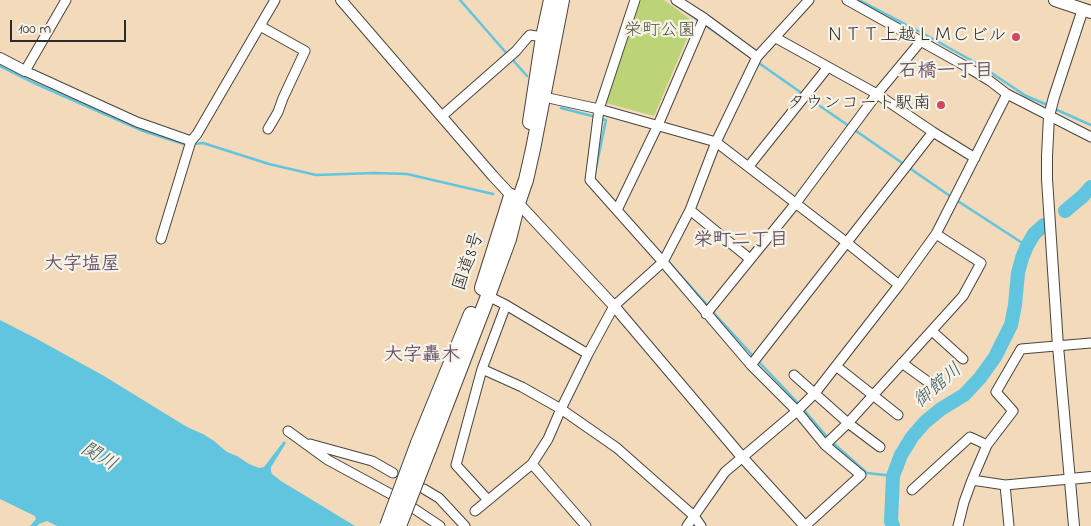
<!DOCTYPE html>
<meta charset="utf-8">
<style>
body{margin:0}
#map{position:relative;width:1091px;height:526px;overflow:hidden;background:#f2daba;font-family:"Indie Flower",sans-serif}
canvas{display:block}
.scale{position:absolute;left:10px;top:20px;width:116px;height:22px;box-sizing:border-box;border:2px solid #2b2b2b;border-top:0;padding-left:6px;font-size:15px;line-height:18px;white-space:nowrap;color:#2b2b2b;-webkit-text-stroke:4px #f7f3e8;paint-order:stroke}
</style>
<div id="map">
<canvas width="1091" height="526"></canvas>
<div class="scale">100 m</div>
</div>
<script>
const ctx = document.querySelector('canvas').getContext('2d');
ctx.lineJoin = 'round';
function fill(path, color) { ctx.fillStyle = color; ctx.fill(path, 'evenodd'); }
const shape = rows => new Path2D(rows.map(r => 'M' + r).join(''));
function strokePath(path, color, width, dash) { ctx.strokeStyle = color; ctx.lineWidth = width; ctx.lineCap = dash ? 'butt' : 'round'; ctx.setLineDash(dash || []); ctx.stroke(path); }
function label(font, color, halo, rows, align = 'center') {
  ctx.font = font + ' "Indie Flower","Klee One",sans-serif'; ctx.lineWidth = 4.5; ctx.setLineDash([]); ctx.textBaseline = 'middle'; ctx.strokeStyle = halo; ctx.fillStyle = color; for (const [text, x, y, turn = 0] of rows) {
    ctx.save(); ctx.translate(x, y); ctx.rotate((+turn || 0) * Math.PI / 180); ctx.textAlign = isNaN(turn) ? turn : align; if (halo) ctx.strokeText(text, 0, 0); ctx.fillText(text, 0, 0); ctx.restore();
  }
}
fill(shape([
 [641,0,664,0,694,22,654,116,606,103]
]), '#bcd478');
fill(shape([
 [0,320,37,339,104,376,187,427,203,434,214,441,227,452,237,456,249,464,259,468,264,467,284,441,286,443,271,467,271,471,272,474,281,481,355,526,57,526,47,521,39,524,37,526,30,526,36,519,35,516,0,499]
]), '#61c5df');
strokePath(shape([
 [460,0,508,55],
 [859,0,924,34,978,64,1026,96,1050,106],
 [681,8,742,51],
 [512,59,527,76],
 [756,61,803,94],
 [0,66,34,83,143,131,187,145],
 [807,97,947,194,1027,246],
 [561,108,596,117],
 [1055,109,1091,125],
 [193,144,203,143,269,164,316,175,374,173,407,174,493,194],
 [595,173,606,120,601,119],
 [667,260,709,307],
 [712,311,754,357],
 [758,361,798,403,828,438],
 [832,442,867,473,893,476]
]), '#61c5df', 2.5);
strokePath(shape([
 [1065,211,1083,196,1091,187],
 [893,526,891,521,893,476,901,455,912,437,925,422,941,409,964,395,980,378,995,357,1011,325,1015,305,1018,273,1022,258,1027,246,1034,234,1044,225]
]), '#61c5df', 14);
const minor = shape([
 [66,0,25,71,137,122,191,141],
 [635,0,599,109,590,180,663,262,751,365,797,411,825,445,861,475,805,526],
 [676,0,704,18,757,57],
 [847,0,967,67,990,81,1007,94,1091,137],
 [260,26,305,51,283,98,278,112,268,129],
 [776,38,877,94,933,132,975,158],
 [544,97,599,109,716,142,846,242,899,285],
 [442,116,516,51,527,38,530,35,543,37],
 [749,166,828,67],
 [617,210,658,125,704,18],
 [690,210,750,259],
 [161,239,191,141,197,134,275,0],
 [488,296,506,305,482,369,522,387,561,409,617,448,694,516,701,526],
 [506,305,588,354],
 [706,314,796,203,877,94,921,41],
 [932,331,963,359],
 [902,363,931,384],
 [751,365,933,132],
 [836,366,898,415],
 [482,369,456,465,488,500],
 [794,375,848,423,880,447],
 [288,431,328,460,398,498],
 [310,444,372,461,393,473],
 [825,445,848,423,963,296,981,263,936,234],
 [532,464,586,526],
 [972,480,1005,485,1070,479],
 [1005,485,1009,526],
 [424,489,439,498,465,526],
 [912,490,970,437,987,445],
 [407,504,440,526],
 [475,511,532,464,548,439,561,409,588,354,614,306,663,262,690,210,716,142,757,57,809,0],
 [687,526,725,472,797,411,815,393,899,285,936,234,1007,94],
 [958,526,964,502,972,480,987,445,1013,411,996,392,1021,349,1091,343]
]);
const tertiary = shape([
 [341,0,493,176,614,306,742,457,805,526],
 [0,58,25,71],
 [1070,479,1091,477],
 [1074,526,1058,346,1047,179,1047,156,1049,116,1054,97,1083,9]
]);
const secondary = shape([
 [1055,0,1091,12]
]);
const trunk = shape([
 [530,122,543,37,551,0],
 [482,288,511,196],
 [418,443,471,314],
 [429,449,488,296,509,239,518,203,526,180,533,149,562,0]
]);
strokePath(minor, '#494540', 11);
strokePath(tertiary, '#494540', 12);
strokePath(secondary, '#494540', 14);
strokePath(trunk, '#494540', 16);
strokePath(minor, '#fff', 9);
strokePath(tertiary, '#fff', 10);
strokePath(secondary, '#fff', 12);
strokePath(trunk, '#fff', 14);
const trunkBridge = shape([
 [387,526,418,443],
 [399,526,429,449]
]);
strokePath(trunkBridge, '#494540', 16, []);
strokePath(trunkBridge, '#fff', 14);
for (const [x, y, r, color] of [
 [1016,37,5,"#d1495b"],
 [941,105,5,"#d1495b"]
]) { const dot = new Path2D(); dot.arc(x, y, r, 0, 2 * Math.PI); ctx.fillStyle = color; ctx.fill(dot); strokePath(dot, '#f7f3e8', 2); }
label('18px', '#4f553e', '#f7f3e8', [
 ["栄町公園",660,32]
]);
label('18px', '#2b2b2b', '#f7f3e8', [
 ["ＮＴＴ上越ＬＭＣビル",1006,37],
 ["タウンコート駅南",931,105]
], 'right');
label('18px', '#2b2b2b', '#f7f3e8', [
 ["国道8号",470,262,-71]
]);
label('bold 19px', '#675468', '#f7f3e8', [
 ["石橋一丁目",946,73],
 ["栄町二丁目",741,242],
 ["大字塩屋",82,266],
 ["大字轟木",422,357]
]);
label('italic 19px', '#3b5961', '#f7f3e8', [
 ["御館川",939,387,-41],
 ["関川",98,458,31]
]);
</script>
